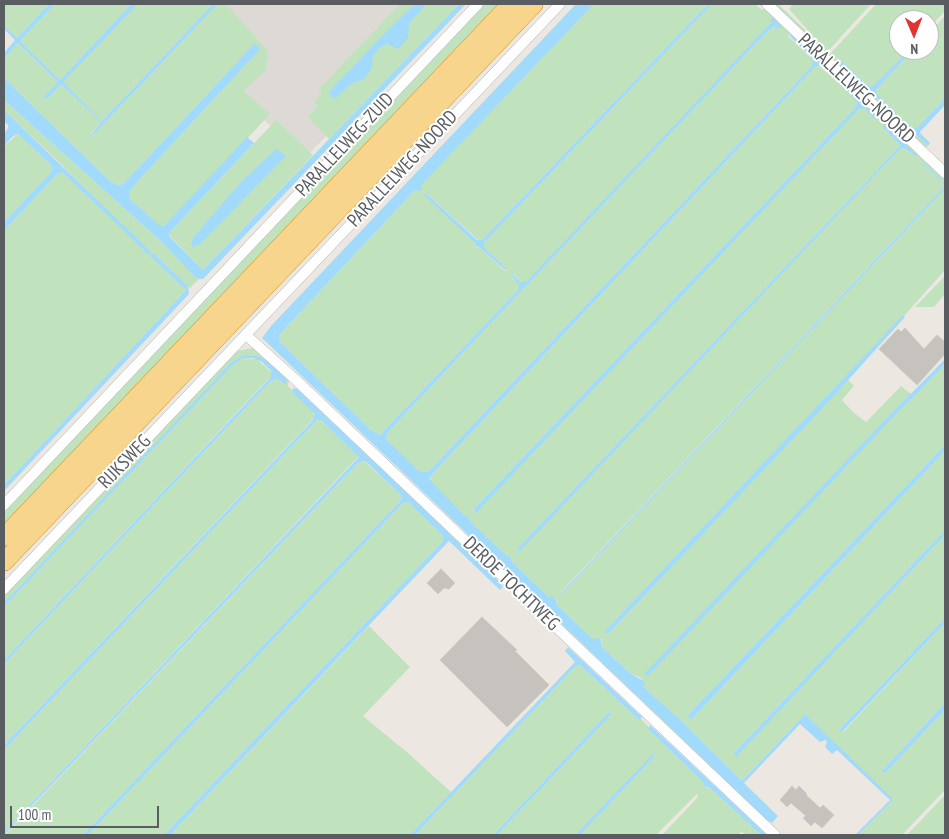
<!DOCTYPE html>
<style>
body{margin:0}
#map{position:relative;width:949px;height:839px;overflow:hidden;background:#ece8e1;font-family:"PT Sans Narrow",sans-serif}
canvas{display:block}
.frame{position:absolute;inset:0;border:5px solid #595d61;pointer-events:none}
.north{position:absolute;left:889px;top:10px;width:50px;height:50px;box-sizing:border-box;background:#fff;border:1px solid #bdbec0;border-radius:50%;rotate:179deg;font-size:14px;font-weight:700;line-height:20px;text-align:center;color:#595d61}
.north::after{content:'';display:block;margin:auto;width:18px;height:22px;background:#e03432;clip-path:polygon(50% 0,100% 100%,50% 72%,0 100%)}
.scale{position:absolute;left:10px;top:806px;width:149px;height:22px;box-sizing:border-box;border:2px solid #595d61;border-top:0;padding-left:6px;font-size:15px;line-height:18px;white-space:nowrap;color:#595d61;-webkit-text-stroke:4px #fff;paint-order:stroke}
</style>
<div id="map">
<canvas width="949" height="839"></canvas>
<div class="frame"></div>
<div class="north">N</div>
<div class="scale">100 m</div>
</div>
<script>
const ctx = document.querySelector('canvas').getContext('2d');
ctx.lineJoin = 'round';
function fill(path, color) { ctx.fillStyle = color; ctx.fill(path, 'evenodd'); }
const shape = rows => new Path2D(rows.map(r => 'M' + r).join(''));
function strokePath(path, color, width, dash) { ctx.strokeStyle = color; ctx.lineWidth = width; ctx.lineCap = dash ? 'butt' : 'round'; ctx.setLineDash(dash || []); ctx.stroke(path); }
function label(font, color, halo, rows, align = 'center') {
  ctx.font = font + ' "PT Sans Narrow",sans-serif'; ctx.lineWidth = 4; ctx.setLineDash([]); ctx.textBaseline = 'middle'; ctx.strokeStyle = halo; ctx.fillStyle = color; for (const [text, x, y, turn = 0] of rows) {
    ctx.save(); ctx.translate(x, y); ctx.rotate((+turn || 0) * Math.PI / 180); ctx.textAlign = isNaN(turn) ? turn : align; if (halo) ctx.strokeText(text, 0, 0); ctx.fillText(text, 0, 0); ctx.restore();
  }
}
fill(shape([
 [217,4,421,4,333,129,306,157,230,90]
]), '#dddad5');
fill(shape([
 [4,4,49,4,17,38,4,26],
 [55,4,131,4,60,80,20,41],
 [138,4,213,4,102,121,62,82],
 [218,4,226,4,268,51,266,70,243,91,270,114,172,219,164,226,159,226,129,198,129,191,260,49,255,43,123,184,119,185,111,182,4,78,4,59,18,43,58,82,45,96,46,99,61,84,101,122,91,134,92,136],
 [400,4,415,4,378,40,329,92,334,100,349,86,372,68,373,56,379,48,387,44,427,4,459,4,329,139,308,117,318,106,314,102,322,93,318,90],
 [484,4,498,4,4,524,4,510],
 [594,4,708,4,482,240,478,240,426,193,476,244,476,247,480,248,505,271,507,271,506,268,484,247,484,243,712,4,755,4,762,10,764,8,759,4,764,4,945,175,945,183,923,162,921,162,941,181,944,185,943,188,560,593,562,594,945,189,945,270,904,316,903,316,605,631,608,634,848,380,854,386,842,400,854,413,866,422,901,386,911,394,884,421,897,413,920,391,945,364,945,445,688,715,692,719,945,451,945,530,733,754,736,756,945,535,945,618,839,730,843,732,945,623,945,703,881,772,885,773,945,710,945,790,902,835,858,835,892,801,805,714,743,780,740,779,684,723,648,691,644,687,641,678,630,673,602,647,601,639,593,639,557,605,556,598,549,597,512,562,511,557,506,555,470,521,469,517,464,515,429,480,437,469,816,66,819,66,846,89,846,88,792,35,789,34,788,36,812,59,813,62,811,67,428,472,419,471,389,443,386,439,388,432,764,35,776,26,771,19,772,23,527,282,521,282,513,274,511,277,520,285,519,289,380,435,371,430,279,341,279,335,414,191,422,189,421,184],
 [850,95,876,120,864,108,859,108,476,512,474,511,473,510,855,108,857,103],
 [882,126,915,157,904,148,900,149,518,552,516,550,900,146,899,144],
 [770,4,778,4,821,45,789,9,793,4,871,4,829,50,831,53,876,4,945,4,945,11,929,28,929,20,899,20,899,50,909,50,875,86,872,87,867,85,841,60,838,62,893,113,895,111,877,94,876,90,913,50,929,50,929,33,945,16,945,98,918,127,914,129,907,123,905,124,928,146,925,148],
 [4,100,163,243,199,279,190,288,153,253,151,256,186,290,4,485,4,231,57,174,62,172,149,254,62,165,4,110],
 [276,120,313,155,203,270,169,235,170,232],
 [286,155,249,192,224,203,239,184],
 [18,134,52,166,52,171,4,222,4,146],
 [945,276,945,294,934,307,915,307],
 [252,348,257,349,289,380,288,386,315,414,315,417,4,745,4,664,270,382,277,379,283,383,278,370,257,356,237,359,4,603,4,595,233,354,237,351],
 [243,358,257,359,271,372,271,376,4,660,4,607,232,366],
 [317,420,321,420,359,456,4,832,4,750],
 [364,461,400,494,401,500,83,835,5,835,359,462],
 [407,501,443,536,443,541,164,835,88,835,403,503],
 [369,626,410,667,363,716,408,753,451,792,410,835,170,835],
 [580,665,639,720,641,719,649,727,648,729,704,783,706,788,710,788,761,835,743,835,744,833,741,832,737,835,662,835,698,797,697,794,656,835,580,835,654,757,655,753,575,835,497,835,611,715,612,713,609,712,493,835,415,835,576,666],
 [945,795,945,835,907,835]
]), '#c0e3be');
fill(shape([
 [49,4,55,4,20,41,60,80,131,4,138,4,63,82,102,121,213,4,218,4,92,136,91,135,101,122,61,84,47,99,44,96,58,82,18,43,4,59,4,53,15,40,4,29,4,26,17,38],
 [415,4,427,4,409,23,408,38,398,49,387,44,379,48,373,56,372,68,365,78,361,81,356,81,349,86,334,100,329,92,378,40],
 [459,4,466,4,203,279,199,279,193,275,163,243,4,100,4,78,111,182,119,185,123,184,255,43,260,49,129,191,129,198,159,225,164,226,247,137,254,143,170,232,169,236,203,270],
 [576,4,594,4,422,184,422,190,414,191,279,335,279,341,371,430,380,435,519,289,519,285,511,276,512,274,521,282,527,281,771,23,771,19,773,17,782,27,781,28,774,27,764,35,388,432,386,439,419,471,428,472,811,67,813,62,812,59,788,34,792,35,847,88,846,90,820,66,816,66,437,469,429,479,464,515,469,517,470,521,506,555,511,557,512,562,549,597,555,597,557,605,593,639,600,638,602,647,630,673,645,682,644,687,648,691,684,723,740,779,743,780,805,714,892,798,892,801,858,835,855,835,890,800,837,750,832,754,825,747,827,742,825,740,820,742,800,724,744,783,778,816,772,823,767,820,262,338,271,326],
 [708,4,712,4,484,243,484,247,506,268,506,271,480,248,476,246,476,244,424,195,426,193,429,196,477,240,482,240],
 [909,50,913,50,876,90,877,94,895,111,896,115,838,62,841,60,867,85,872,87],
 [852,93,878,119,876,120,864,108,859,109,476,513,475,511,473,510,855,108,857,103,850,95],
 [945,98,945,105,920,132,921,134,930,143,928,146,904,124,906,123,914,128,918,127],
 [4,110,151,252,149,255,62,172,57,174,4,231,4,222,52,171,52,166,18,134,12,137,4,146,4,134,8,128,8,125,4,121],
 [884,125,917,155,916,157,904,148,900,149,521,550,517,552,516,550,900,146,899,144,882,126],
 [276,149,286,156,200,244,193,247,191,245,193,238,239,184],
 [921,162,923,162,945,183,945,189,562,594,560,594,943,188,944,185,941,181],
 [153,253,188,286,189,294,4,491,4,485,186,290,150,256],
 [903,315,905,317,832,398,608,634,604,632],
 [243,355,257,356,264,359,278,370,287,381,285,384,277,379,270,382,4,664,4,660,268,380,271,376,271,371,262,362,253,358,243,358,232,366,4,607,4,603,230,364],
 [945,359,945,364,920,391,897,413,648,676,645,675,645,673,884,421],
 [293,388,297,389,404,490,501,583,503,587,500,590,449,541,170,835,164,835,443,541,443,536,408,502,403,503,88,835,83,835,401,500,400,494,365,461,359,462,4,835,4,832,359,457,321,420,317,420,4,750,4,745,313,420,315,414,292,392],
 [945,445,945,451,692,719,689,718,688,715],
 [945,530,945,535,736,757,733,754],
 [945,618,945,623,842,732,839,730],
 [568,647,642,717,641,719,639,720,580,665,576,666,415,835,410,835,575,662,565,651],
 [945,703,945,710,885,773,881,772],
 [609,712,612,713,611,715,497,835,493,835],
 [650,725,767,835,761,835,710,788,703,786,704,783,648,729],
 [655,752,654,757,580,835,575,835]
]), '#a2dafb');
const building = shape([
 [905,328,924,349,937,335,945,342,945,354,917,385,879,349,898,329,901,332,905,328],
 [441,569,455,583,449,589,444,588,438,594,427,583,441,569],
 [482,617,517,650,515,651,549,685,507,727,440,660,482,617],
 [792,786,796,790,799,786,807,794,806,795,820,808,823,805,834,815,822,828,815,822,811,826,803,818,806,816,791,803,787,807,780,800,792,786]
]);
fill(building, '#c6c3be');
strokePath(building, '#d0cabf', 1);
const street = shape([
 [767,4,945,173],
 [246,335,296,380,775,835],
 [4,505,478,4],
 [4,589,560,4]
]);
const highway = shape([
 [4,537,511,4],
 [4,562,534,4]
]);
strokePath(street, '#b1b4b8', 11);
strokePath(highway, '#e2900b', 19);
strokePath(street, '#fff', 10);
strokePath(highway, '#f7d58c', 18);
label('19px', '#595d61', '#fff', [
 ["PARALLELWEG-NOORD",856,89,43],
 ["PARALLELWEG-ZUID",345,145,-47],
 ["PARALLELWEG-NOORD",403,169,-47],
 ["RIJKSWEG",125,462,-46],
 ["DERDE TOCHTWEG",511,584,44]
]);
</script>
